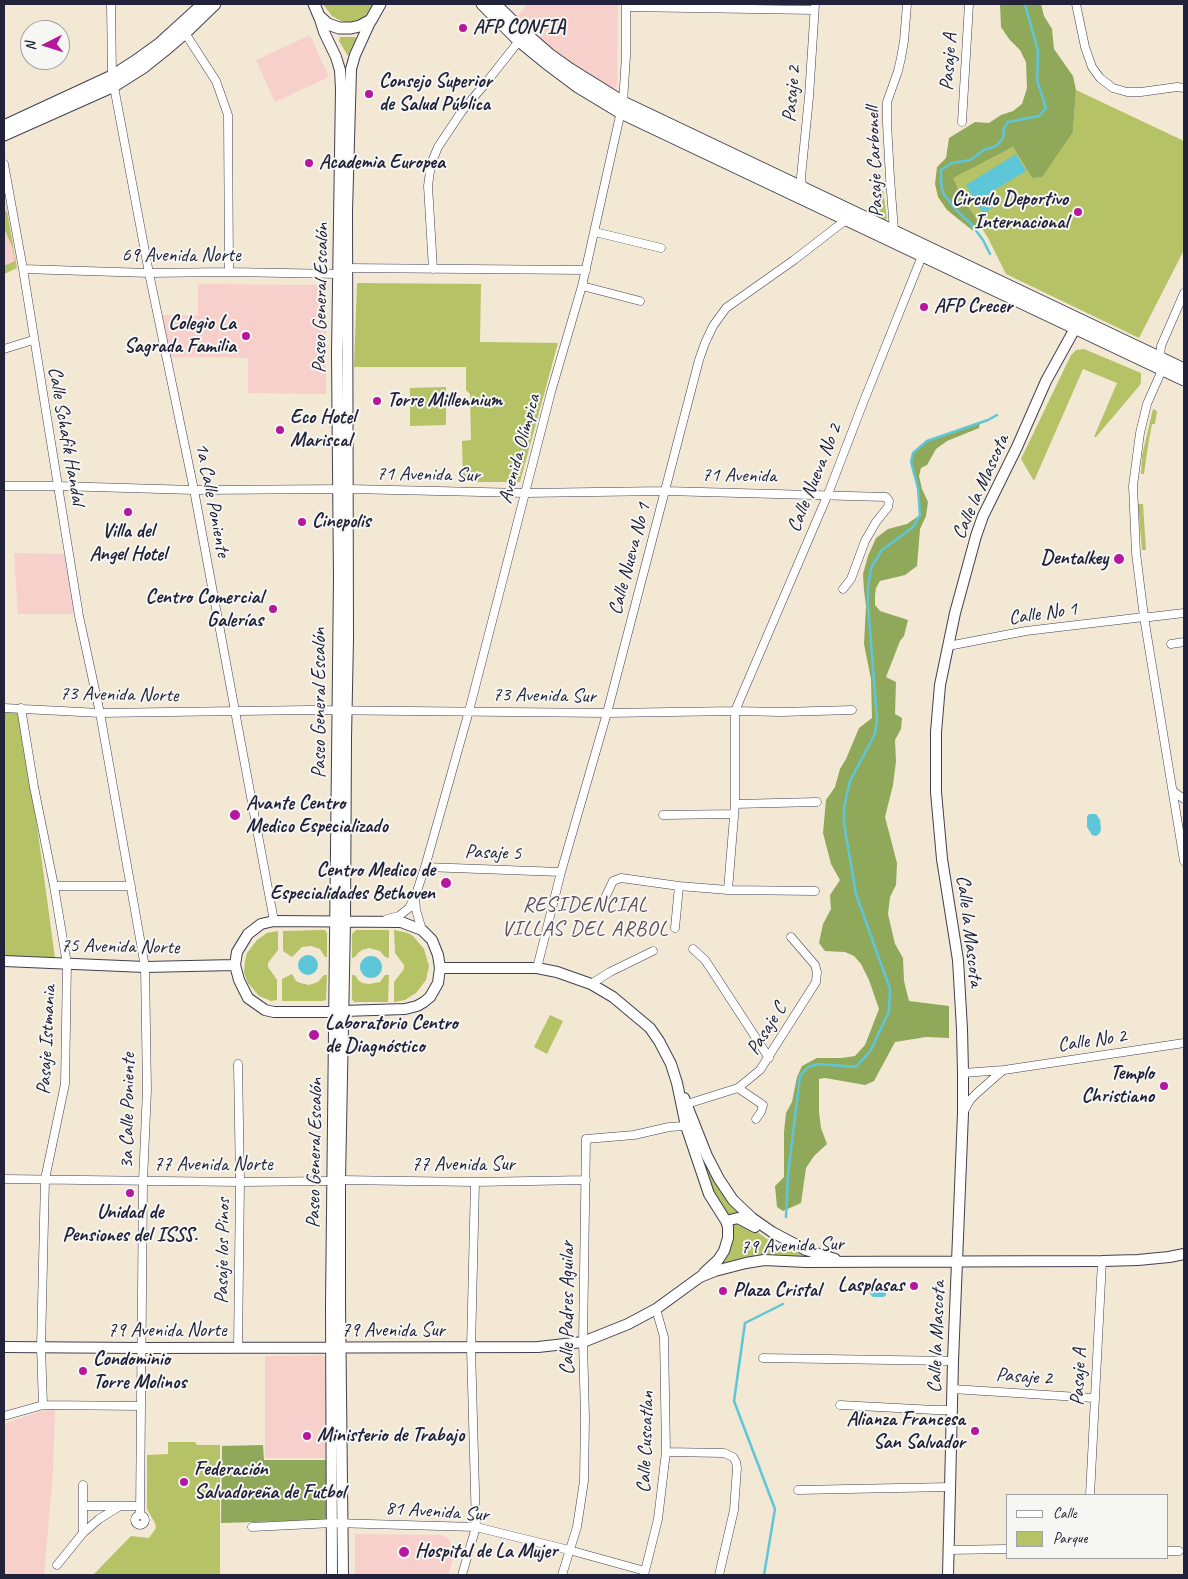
<!DOCTYPE html>
<meta charset="utf-8">
<style>
body{margin:0}
#map{position:relative;width:1188px;height:1579px;overflow:hidden;background:#f2e8d4;font-family:Caveat,sans-serif}
canvas{display:block}
.frame{position:absolute;inset:0;border:5px solid #22223b;pointer-events:none}
.legend{position:absolute;left:1006px;top:1494px;width:162px;height:65px;box-sizing:border-box;background:#f6f6f2;border:1px solid #a1a1a9;margin:0;padding:6px 9px;list-style:none;font-size:15px;color:#22223b}
.legend li{display:flex;align-items:center;gap:10px;height:25px}
.legend b{width:25px;border:1px solid #a1a1a9}
.north{position:absolute;left:20px;top:20px;width:50px;height:50px;box-sizing:border-box;background:#f6f6f2;border:1px solid #a1a1a9;border-radius:50%;rotate:265deg;font-size:14px;font-weight:700;line-height:20px;text-align:center;color:#22223b}
.north::after{content:'';display:block;margin:auto;width:18px;height:22px;background:#b5179e;clip-path:polygon(50% 0,100% 100%,50% 72%,0 100%)}
</style>
<div id="map">
<canvas width="1188" height="1579"></canvas>
<div class="frame"></div>
<ul class="legend">
<li><b style="height:6px;background:#fff"></b>Calle</li>
<li><b style="height:14px;background:#b5c265"></b>Parque</li>
</ul>
<div class="north">N</div>
</div>
<script>
const ctx = document.querySelector('canvas').getContext('2d');
ctx.lineJoin = 'round';
function fill(path, color) { ctx.fillStyle = color; ctx.fill(path, 'evenodd'); }
const shape = rows => new Path2D(rows.map(r => 'M' + r).join(''));
function strokePath(path, color, width, dash) { ctx.strokeStyle = color; ctx.lineWidth = width; ctx.lineCap = dash ? 'butt' : 'round'; ctx.setLineDash(dash || []); ctx.stroke(path); }
function label(font, color, halo, rows, align = 'center') {
  ctx.font = font + ' Caveat,sans-serif'; ctx.lineWidth = 4; ctx.setLineDash([]); ctx.textBaseline = 'middle'; ctx.strokeStyle = halo; ctx.fillStyle = color; for (const [text, x, y, turn = 0] of rows) {
    ctx.save(); ctx.translate(x, y); ctx.rotate((+turn || 0) * Math.PI / 180); ctx.textAlign = isNaN(turn) ? turn : align; if (halo) ctx.strokeText(text, 0, 0); ctx.fillText(text, 0, 0); ctx.restore();
  }
}
fill(shape([
 [527,4,618,4,617,85,615,88,612,90,550,51,515,20],
 [310,35,329,77,275,102,256,60],
 [4,193,17,268,4,274],
 [198,284,326,285,326,394,248,393,248,358,170,357,161,315,198,315],
 [14,553,67,554,76,614,18,614],
 [322,1355,327,1359,327,1458,265,1458,265,1356],
 [55,1409,53,1472,44,1575,4,1575,4,1424,42,1411],
 [355,1534,441,1535,448,1538,453,1546,453,1558,449,1575,355,1575]
]), '#f7d0cc');
fill(shape([
 [323,4,376,4,369,15,360,21,348,23,339,20,332,16],
 [340,37,355,37,356,38,348,56,339,41],
 [1076,90,1184,141,1184,250,1139,338,1006,274,988,238,961,196,952,178,1013,147,1032,178,1073,132],
 [873,190,883,190,887,218,884,221,866,215,871,204,874,205],
 [7,211,17,268,4,274,4,266,15,261,13,249,4,228,4,212],
 [357,283,481,284,480,342,558,343,520,482,463,482,462,441,471,440,470,394,466,390,466,367,354,367],
 [1084,349,1141,373,1141,382,1140,385,1096,437,1094,437,1117,383,1083,369,1034,481,1021,459,1071,355,1076,350],
 [446,387,446,425,410,426,410,388],
 [1153,409,1157,411,1155,424,1152,424,1148,446,1144,474,1141,474,1142,456],
 [1138,504,1143,504,1146,550,1142,550],
 [21,708,55,958,4,957,4,710],
 [323,930,325,930,327,933,327,957,325,957,320,949,311,946,302,947,292,957,283,951,283,931],
 [356,930,389,930,389,958,385,957,380,951,369,948,362,950,359,952,355,957,352,958,352,934],
 [394,930,408,933,413,936,424,949,429,966,426,980,416,993,405,1000,394,1002,394,982,404,969,404,965,395,953],
 [278,931,278,950,268,963,268,967,277,980,277,1000,271,1001,259,996,248,983,244,973,245,961,247,953,257,940,267,933],
 [292,974,296,981,300,983,309,985,318,982,324,975,327,975,326,1000,322,1001,282,1001,282,979],
 [352,975,355,975,358,980,362,983,369,984,380,982,385,975,389,975,388,1002,354,1002,352,999],
 [550,1015,563,1021,547,1054,534,1047],
 [696,1146,751,1222,729,1215,717,1199,709,1185],
 [735,1223,748,1225,767,1239,788,1249,799,1253,824,1257,718,1266,733,1225],
 [168,1442,195,1442,197,1445,220,1445,220,1575,93,1575,131,1536,149,1538,156,1528,155,1523,147,1509,147,1455,168,1454]
]), '#b5c265');
fill(shape([
 [1000,4,1041,4,1044,16,1052,29,1054,49,1073,76,1076,90,1073,132,1042,177,1032,178,1013,147,953,178,961,196,983,229,972,230,947,210,938,197,935,184,937,167,946,158,949,138,975,122,989,123,1001,115,1013,111,1022,104,1027,88,1026,62,1020,50,1009,39,1001,27],
 [980,422,979,428,947,441,936,449,927,465,921,468,919,476,922,489,928,502,926,516,920,529,917,566,905,575,880,581,876,588,875,595,875,605,880,611,908,620,904,636,900,641,886,677,896,682,895,714,902,718,901,729,895,740,896,761,893,785,885,817,897,863,896,885,890,897,888,914,895,944,903,958,904,981,909,1001,949,1006,949,1038,926,1037,895,1042,874,1081,865,1085,825,1078,819,1079,819,1112,821,1128,827,1144,814,1156,806,1168,801,1203,783,1211,777,1207,775,1186,784,1177,784,1132,786,1113,792,1102,797,1077,802,1066,817,1058,842,1058,855,1056,865,1045,879,1009,869,980,861,964,854,956,845,952,825,951,819,943,823,924,831,909,830,895,840,880,831,864,823,833,826,800,835,787,840,769,846,759,859,728,872,718,871,679,864,644,866,606,864,590,863,574,868,556,876,538,888,529,907,524,920,515,918,488,911,462,913,453,927,441],
 [263,1445,264,1460,326,1460,326,1520,221,1523,222,1446]
]), '#90a85a');
fill(shape([
 [1016,154,1026,171,991,192,998,204,983,214,966,185],
 [1089,814,1096,814,1100,820,1101,830,1099,834,1096,836,1092,835,1087,827,1087,817],
 '298 965a10 10 0 1 1 20 0a10 10 0 1 1-20 0Z',
 '360 967a11 11 0 1 1 22 0a11 11 0 1 1-22 0Z',
 [875,1284,884,1284,886,1286,886,1295,884,1297,873,1297,870,1294,869,1290]
]), '#5dc6d9');
strokePath(shape([
 [990,254,983,240,972,225,956,210,943,193,941,183,941,170,952,163,970,160,984,150,996,146,1003,138,1004,128,1008,122,1039,116,1046,108,1037,80,1038,51,1025,4],
 [786,1217,788,1174,800,1076,808,1067,818,1064,856,1067,871,1050,889,1011,890,989,856,894,844,824,844,807,850,781,875,734,877,720,868,605,868,587,871,568,882,550,913,527,920,515,918,488,911,462,913,453,927,441,988,420,997,415],
 [764,1575,775,1509,734,1401,745,1323,783,1304]
]), '#5dc6d9', 2.5);
const minor = shape([
 [111,4,112,76,149,273,194,490,274,921],
 [1076,4,1085,47,1092,67,1100,78,1113,88,1127,92,1141,92,1177,87,1184,88],
 [626,7,814,10],
 [185,33,216,81,228,115,229,272],
 [962,122,969,4],
 [4,164,23,269,79,616,100,713,145,967,147,1090,143,1181,140,1515],
 [802,187,801,177,809,97,815,4],
 [894,231,890,178,887,123,887,102,898,71,901,58,904,41,907,4],
 [595,232,661,248],
 [346,268,586,270],
 [23,269,149,273,229,272,339,274],
 [433,269,428,186,431,164,438,147,462,111,485,84,519,41],
 [582,286,640,301],
 [1184,293,1161,346,1160,357,1162,370,1147,404,1140,433,1133,486,1136,553,1144,617,1184,861],
 [4,349,33,340],
 [4,486,58,486,194,490,349,489,525,493,665,491,886,497,889,501,888,507,876,522,865,541,851,579,843,589],
 [1171,644,1184,642],
 [948,646,1026,631,1144,617,1150,617,1184,613],
 [4,708,100,713,309,710,607,713,735,711,781,712,852,710],
 [21,708,34,787,54,886,67,964,65,1084,45,1179,41,1347,43,1405],
 [1174,792,1184,799],
 [735,804,817,802],
 [663,815,734,814],
 [425,867,561,872],
 [54,886,131,886],
 [728,890,735,804,735,711,828,494,863,403,922,256],
 [415,897,416,910,422,930],
 [602,904,613,881,621,878,679,886,728,890,815,891],
 [387,919,399,916,409,908,415,897,425,867,469,711,551,392,582,286,623,102,626,56,626,4],
 [675,928,679,886],
 [693,949,705,960,711,969,769,1058],
 [537,968,561,872,607,713,699,360,705,343,713,326,726,308,794,260,847,219],
 [591,984,610,972,653,951],
 [238,1064,240,1182,238,1348],
 [963,1073,1004,1070,1184,1043],
 [738,1088,763,1105,761,1112,756,1119],
 [687,1104,738,1088,760,1070,816,982,817,972,815,965,791,937],
 [963,1113,970,1100,977,1093,1002,1071],
 [4,1179,240,1182,332,1181],
 [340,1180,475,1182,586,1180],
 [763,1358,953,1361],
 [952,1389,1094,1398],
 [840,1405,935,1410,952,1410],
 [4,1416,43,1405,141,1406],
 [666,1452,724,1453,733,1457,736,1462,737,1468,734,1510,719,1575],
 [83,1485,83,1533],
 [798,1490,949,1487],
 [1090,1495,1102,1261],
 [83,1506,139,1506],
 '135 1520a5 5 0 1 1 10 0a5 5 0 1 1-10 0Z',
 [252,1527,333,1523,476,1527,569,1550,645,1571],
 [948,1550,1007,1549],
 [1167,1551,1179,1551],
 [57,1565,83,1533,99,1519,120,1506],
 [462,1575,476,1527,471,1348,475,1182],
 [562,1575,577,1527,584,1481,585,1417,583,1342,586,1139,634,1135,669,1127,686,1126],
 [644,1575,658,1519,666,1452,664,1337,656,1309]
]);
const major = shape([
 [319,16,324,32,336,57,340,70,341,89,337,353,339,578,331,1304,332,1575],
 [4,961,145,967,235,965],
 [440,968,537,968,557,972,591,984,613,997,650,1028,659,1041,671,1064,677,1083,686,1126,709,1194,726,1221,728,1227,728,1238,724,1251,718,1260,704,1273],
 [334,1012,274,1012,265,1010,248,998,239,980,235,965,237,952,248,934,261,924,274,921,401,922,422,930,432,940,438,955,440,968,438,983,430,997,424,1002,417,1006,405,1009,343,1011],
 [684,1098,707,1156,719,1179,733,1200,752,1218,772,1232,806,1250,835,1259],
 [726,1221,738,1218,755,1227],
 [4,1347,142,1348,538,1347,583,1342,628,1324,656,1309,700,1277,715,1271,746,1263,764,1260,806,1262,1102,1261,1138,1260,1169,1257,1184,1254],
 [343,1575,340,1304,340,1180,345,921,346,738,348,639,347,211,351,69,355,55,371,20],
 [948,1575,953,1361,963,1113,963,1073,962,1029,958,960,942,859,936,792,936,732,940,685,955,613,976,536,983,516,1017,447,1046,381,1078,323]
]);
const highway = shape([
 [314,4,319,16,328,24,339,28,351,28,360,26,371,20,380,4],
 [482,4,519,41,546,63,578,87,621,113,1184,380],
 [495,4,526,34,549,54,570,69,623,102,1184,369],
 [4,126,112,76,134,62,159,44,203,4],
 [4,135,114,86,144,67,164,51,185,33,215,4]
]);
strokePath(minor, '#414052', 9);
strokePath(major, '#414052', 12);
strokePath(highway, '#414052', 13);
strokePath(minor, '#fff', 8);
strokePath(major, '#fff', 10);
strokePath(highway, '#fff', 11);
for (const [x, y, r, color] of [
 [463,28,5,"#b5179e"],
 [369,94,5,"#b5179e"],
 [309,163,5,"#b5179e"],
 [1078,212,5,"#b5179e"],
 [924,307,5,"#b5179e"],
 [246,336,5,"#b5179e"],
 [377,401,5,"#b5179e"],
 [280,430,5,"#b5179e"],
 [128,512,5,"#b5179e"],
 [302,522,5,"#b5179e"],
 [1119,559,6,"#b5179e"],
 [273,609,5,"#b5179e"],
 [235,815,6,"#b5179e"],
 [446,883,6,"#b5179e"],
 [314,1035,6,"#b5179e"],
 [1164,1086,5,"#b5179e"],
 [130,1193,5,"#b5179e"],
 [914,1286,5,"#b5179e"],
 [723,1291,5,"#b5179e"],
 [83,1371,5,"#b5179e"],
 [975,1431,5,"#b5179e"],
 [307,1436,5,"#b5179e"],
 [184,1482,5,"#b5179e"],
 [404,1552,6,"#b5179e"]
]) { const dot = new Path2D(); dot.arc(x, y, r, 0, 2 * Math.PI); ctx.fillStyle = color; ctx.fill(dot); strokePath(dot, '#f6f6f2', 2); }
label('bold 20px', '#22223b', '#f6f6f2', [
 ["AFP CONFIA",473,28],
 ["Consejo Superior",379,82],
 ["de Salud Pública",379,105],
 ["Academia Europea",319,163],
 ["Circulo Deportivo",1068,200,"right"],
 ["Internacional",1068,223,"right"],
 ["AFP Crecer",934,307],
 ["Colegio La",236,324,"right"],
 ["Sagrada Familia",236,347,"right"],
 ["Torre Millennium",387,401],
 ["Eco Hotel",290,418],
 ["Mariscal",290,441],
 ["Cinepolis",312,522],
 ["Villa del",128,532,"center"],
 ["Angel Hotel",128,555,"center"],
 ["Dentalkey",1108,559,"right"],
 ["Centro Comercial",263,598,"right"],
 ["Galerías",263,621,"right"],
 ["Avante Centro",246,804],
 ["Medico Especializado",246,827],
 ["Centro Medico de",435,871,"right"],
 ["Especialidades Bethoven",435,894,"right"],
 ["Laboratorio Centro",325,1024],
 ["de Diagnóstico",325,1047],
 ["Templo",1154,1074,"right"],
 ["Christiano",1154,1097,"right"],
 ["Unidad de",130,1213,"center"],
 ["Pensiones del ISSS.",130,1236,"center"],
 ["Lasplasas",904,1286,"right"],
 ["Plaza Cristal",733,1291],
 ["Condominio",93,1360],
 ["Torre Molinos",93,1383],
 ["Alianza Francesa",965,1420,"right"],
 ["San Salvador",965,1443,"right"],
 ["Ministerio de Trabajo",317,1436],
 ["Federación",194,1470],
 ["Salvadoreña de Futbol",194,1493],
 ["Hospital de La Mujer",415,1552]
], 'left');
label('20px', '#22223b', '#f6f6f2', [
 ["Pasaje A",949,62,-86],
 ["Pasaje 2",792,94,-85],
 ["Pasaje Carbonell",875,162,-92],
 ["69 Avenida Norte",181,256],
 ["Paseo General Escalón",321,298,-89],
 ["Calle Schafik Handal",66,436,80],
 ["Avenida Olímpica",520,449,-75],
 ["71 Avenida Sur",428,475,1],
 ["71 Avenida",739,476,1],
 ["Calle Nueva No 2",815,478,-68],
 ["Calle la Mascota",981,487,-66],
 ["1a Calle Poniente",212,500,79],
 ["Calle Nueva No 1",630,559,-75],
 ["Calle No 1",1043,614,-8],
 ["73 Avenida Norte",119,695,1],
 ["73 Avenida Sur",544,696,1],
 ["Paseo General Escalón",320,703,-90],
 ["Pasaje 5",493,853,2],
 ["Calle la Mascota",969,931,83],
 ["75 Avenida Norte",120,947,1],
 ["Pasaje C",767,1029,-58],
 ["Pasaje Istmania",47,1040,-87],
 ["Calle No 2",1092,1041,-8],
 ["3a Calle Poniente",128,1111,-89],
 ["Paseo General Escalón",315,1153,-89],
 ["77 Avenida Norte",213,1165],
 ["77 Avenida Sur",463,1165],
 ["79 Avenida Sur",792,1246,-2],
 ["Pasaje los Pinos",223,1251,-89],
 ["Calle Padres Aguilar",568,1308,-90],
 ["79 Avenida Norte",167,1331],
 ["79 Avenida Sur",393,1331],
 ["Calle la Mascota",937,1337,-88],
 ["Pasaje 2",1024,1377,4],
 ["Pasaje A",1079,1377,-87],
 ["Calle Cuscatlan",646,1442,-88],
 ["81 Avenida Sur",437,1512,4]
]);
ctx.letterSpacing = '1px';
label('21px', '#5f4b58', '#f6f6f2', [
 ["RESIDENCIAL",585,905],
 ["VILLAS DEL ARBOL",585,929]
]);
ctx.letterSpacing = '0px';
</script>
